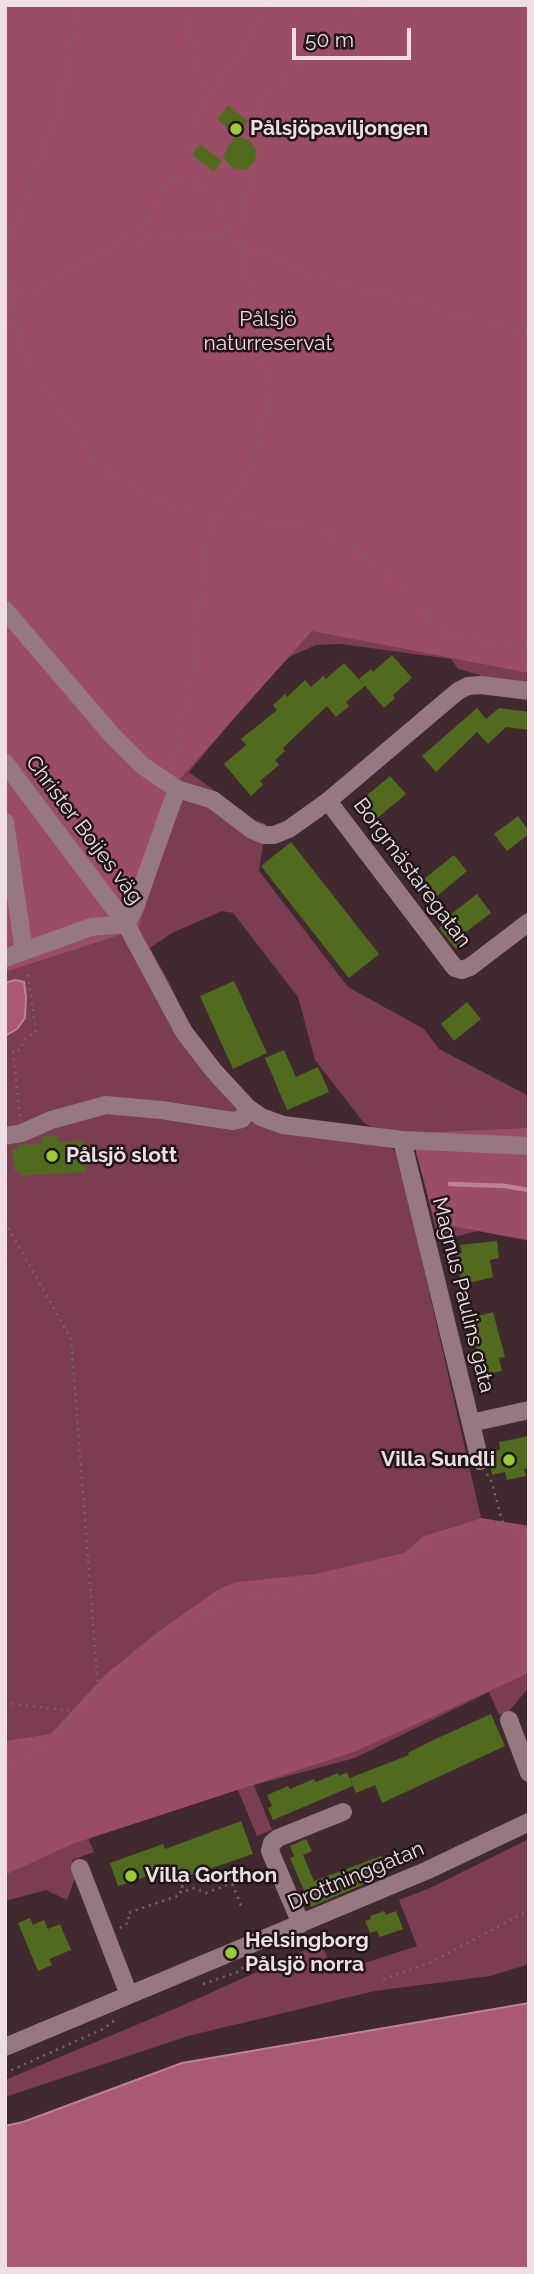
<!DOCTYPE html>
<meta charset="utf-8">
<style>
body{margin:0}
#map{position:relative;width:534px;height:2274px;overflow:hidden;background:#412930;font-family:Raleway,sans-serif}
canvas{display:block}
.frame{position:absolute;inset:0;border:7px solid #efdfe3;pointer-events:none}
.scale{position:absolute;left:292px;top:28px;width:119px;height:32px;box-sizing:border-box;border:4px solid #efdfe3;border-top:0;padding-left:9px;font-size:21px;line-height:24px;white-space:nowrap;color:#efdfe3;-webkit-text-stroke:5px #201518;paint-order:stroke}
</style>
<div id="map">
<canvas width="534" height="2274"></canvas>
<div class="frame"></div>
<div class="scale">50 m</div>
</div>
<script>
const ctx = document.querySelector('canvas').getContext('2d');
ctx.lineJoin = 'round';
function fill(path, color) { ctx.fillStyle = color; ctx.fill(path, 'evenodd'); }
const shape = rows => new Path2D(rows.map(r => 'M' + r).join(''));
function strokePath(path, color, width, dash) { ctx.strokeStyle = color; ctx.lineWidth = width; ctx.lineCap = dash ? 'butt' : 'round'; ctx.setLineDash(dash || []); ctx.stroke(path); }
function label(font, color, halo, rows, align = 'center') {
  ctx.font = font + ' Raleway,sans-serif'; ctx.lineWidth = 5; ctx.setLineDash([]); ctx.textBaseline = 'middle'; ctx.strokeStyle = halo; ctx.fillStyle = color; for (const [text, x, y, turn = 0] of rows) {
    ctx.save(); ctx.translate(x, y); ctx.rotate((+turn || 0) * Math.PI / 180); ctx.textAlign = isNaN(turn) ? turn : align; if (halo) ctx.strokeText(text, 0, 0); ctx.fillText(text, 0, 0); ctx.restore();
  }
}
fill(shape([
 [5,5,529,5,529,685,481,678,480,675,458,669,451,659,341,644,316,645,289,657,276,668,189,772,255,820,266,824,259,871,348,987,424,1029,439,1049,529,1096,529,1241,478,1231,438,1241,418,1150,364,1123,315,1060,298,997,233,913,222,911,172,933,150,948,170,984,195,1039,269,1116,387,1144,394,1150,399,1160,481,1518,424,1536,480,1523,512,1523,529,1527,529,1687,510,1710,499,1715,489,1692,355,1758,254,1785,272,1830,257,1836,237,1788,85,1831,94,1852,72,1860,76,1875,67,1900,46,1890,5,1901],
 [529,1839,529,1964,490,1976,375,1991,188,2036,5,2097,5,2080,179,2007,321,1943,334,1973,417,1946,399,1900,432,1887]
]), '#7a3d51');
fill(shape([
 [5,5,529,5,529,673,312,631,179,780,182,796,138,929,5,972],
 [529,1128,529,1240,435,1223,411,1133],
 [481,1518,529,1526,529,1673,354,1752,72,1844,5,1875,5,1741,51,1734,105,1675,159,1631,219,1589,237,1582,315,1574,404,1553,424,1536]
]), '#9b4d66');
const water = shape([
 [15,980,24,982,26,997,25,1018,17,1029,5,1036,5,983,15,980],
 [529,2003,529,2269,5,2269,5,2126,23,2122,182,2063,529,2003]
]);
fill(water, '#a95973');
strokePath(water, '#be8195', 2);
strokePath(shape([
 [450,1184,505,1186,529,1190]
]), '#be8195', 4.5);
fill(shape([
 [228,105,248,121,236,135,217,119],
 [237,136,250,141,257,151,254,163,245,170,233,168,223,158,228,146],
 [200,144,222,161,214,172,192,155],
 [392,655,412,678,393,695,395,698,384,708,359,679,371,669,373,672],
 [344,663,365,686,346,702,349,706,336,717,327,706,283,748,285,751,275,760,279,765,260,781,263,785,251,796,224,764,246,745,241,739,277,710,273,705,285,694,287,697,305,680,311,687,323,676,326,679],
 [477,708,486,719,499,708,529,712,529,730,506,727,488,744,477,732,436,772,422,756],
 [390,776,406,794,375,820,359,802],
 [518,816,529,831,529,834,507,851,494,834],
 [291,842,379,954,349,978,261,866],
 [454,855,467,871,437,896,424,879],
 [477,894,491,913,462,935,466,941,456,949,439,928,447,922,445,919],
 [234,981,267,1053,233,1069,200,996],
 [467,1002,481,1019,454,1041,441,1024],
 [284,1050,296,1077,318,1067,329,1092,287,1110,265,1058],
 [58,1135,59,1142,84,1140,84,1145,90,1145,91,1162,85,1163,86,1172,20,1176,20,1171,14,1171,12,1149,18,1149,18,1145,42,1143,43,1136],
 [497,1241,499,1258,490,1260,493,1277,462,1285,456,1254,462,1253,460,1245],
 [493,1312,505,1357,499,1358,502,1371,479,1376,475,1358,479,1358,470,1318],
 [529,1436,529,1468,524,1469,526,1476,507,1480,505,1472,492,1475,489,1452,500,1450,499,1442],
 [491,1714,505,1746,382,1803,375,1785,356,1793,350,1778,409,1755,408,1753,429,1742],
 [347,1772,353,1786,273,1820,268,1808,272,1806,267,1795,288,1786,290,1789,314,1779,316,1782,338,1773,339,1776],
 [241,1821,253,1854,165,1884,160,1872,118,1886,110,1863,163,1844,165,1849],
 [306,1839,312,1851,303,1855,314,1881,381,1856,388,1874,311,1907,290,1858,294,1856,290,1846],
 [384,1911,386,1915,396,1911,403,1929,380,1937,377,1931,370,1933,365,1921,371,1919,370,1916],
 [30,1918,33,1925,44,1920,48,1929,60,1924,71,1950,49,1959,52,1965,38,1971,18,1923]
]), '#516b1e');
strokePath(shape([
 [83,5,77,16,59,110,9,238,6,273,18,337,34,374,84,447,103,468,143,493,188,512,215,513,325,530,377,565,445,633,529,648],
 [182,5,207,100],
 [173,178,202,109,229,68,241,55,248,38,269,5],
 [109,250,158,237,207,234,242,245,321,278,442,308,464,319,529,332],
 [5,296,37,288,128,238,149,215,164,189,172,180,181,177,190,179,204,189,217,205,226,231,220,238],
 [172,767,192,680,207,541,215,513,244,484,269,400,242,245,245,196,263,158,260,99,367,5],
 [20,1116,13,1051,20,1050,25,1038,36,1032,27,969],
 [5,1222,71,1339,98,1687],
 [487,1474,492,1483,503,1524],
 [5,1703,73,1711],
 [5,1763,14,1765,52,1739,106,1678,143,1645,190,1620,239,1600,274,1598,336,1576,373,1574,403,1566,429,1543,449,1534,497,1524,521,1530,529,1529],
 [227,1871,242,1908],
 [120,1928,129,1922,128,1913,180,1895,182,1886,185,1891,194,1888,206,1893,260,1872],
 [383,1979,432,1962,529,1910],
 [203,1984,238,1972,247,1964],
 [5,2073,103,2029,116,2019]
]), '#7a646a', 2.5, [2, 5]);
strokePath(shape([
 [5,610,111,734,143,766,177,789,213,800,252,830,265,835,274,835,289,829,328,801,458,691,468,686,481,685,529,691],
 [5,763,126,924,135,907,177,789],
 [328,801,455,968,462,970,470,967,529,922],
 [5,822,24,951],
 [5,958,91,927,126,924,184,1032,214,1071,248,1108,261,1117,283,1125,402,1140,529,1146],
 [5,1136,22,1133,51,1120,106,1105,161,1110,233,1121,242,1119,248,1108],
 [402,1140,480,1461],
 [471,1423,529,1410],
 [509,1720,529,1773],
 [80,1868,129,1995],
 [301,1924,270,1851,272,1843,278,1838,343,1812],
 [5,2047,428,1870,529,1822]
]), '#967880', 18);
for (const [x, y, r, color] of [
 [236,129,7,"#9acb34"],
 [52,1156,7,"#9acb34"],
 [509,1460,7,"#9acb34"],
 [131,1876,7,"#9acb34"],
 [231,1953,7,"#9acb34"]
]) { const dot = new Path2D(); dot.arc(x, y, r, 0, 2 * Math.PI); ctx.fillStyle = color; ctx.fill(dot); strokePath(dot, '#201518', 2.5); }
label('bold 21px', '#efdfe3', '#201518', [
 ["Pålsjöpaviljongen",250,129],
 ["Pålsjö slott",66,1156],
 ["Villa Sundli",495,1460,"right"],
 ["Villa Gorthon",145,1876],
 ["Helsingborg",245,1941],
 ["Pålsjö norra",245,1965]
], 'left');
label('21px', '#f2dae0', '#201518', [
 ["Pålsjö",268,320],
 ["naturreservat",268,344]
]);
label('21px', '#efdfe3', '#201518', [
 ["Christer Boijes väg",84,830,53],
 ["Borgmästaregatan",412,873,53],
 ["Magnus Paulins gata",463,1295,76],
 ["Drottninggatan",356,1876,-23]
]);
</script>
